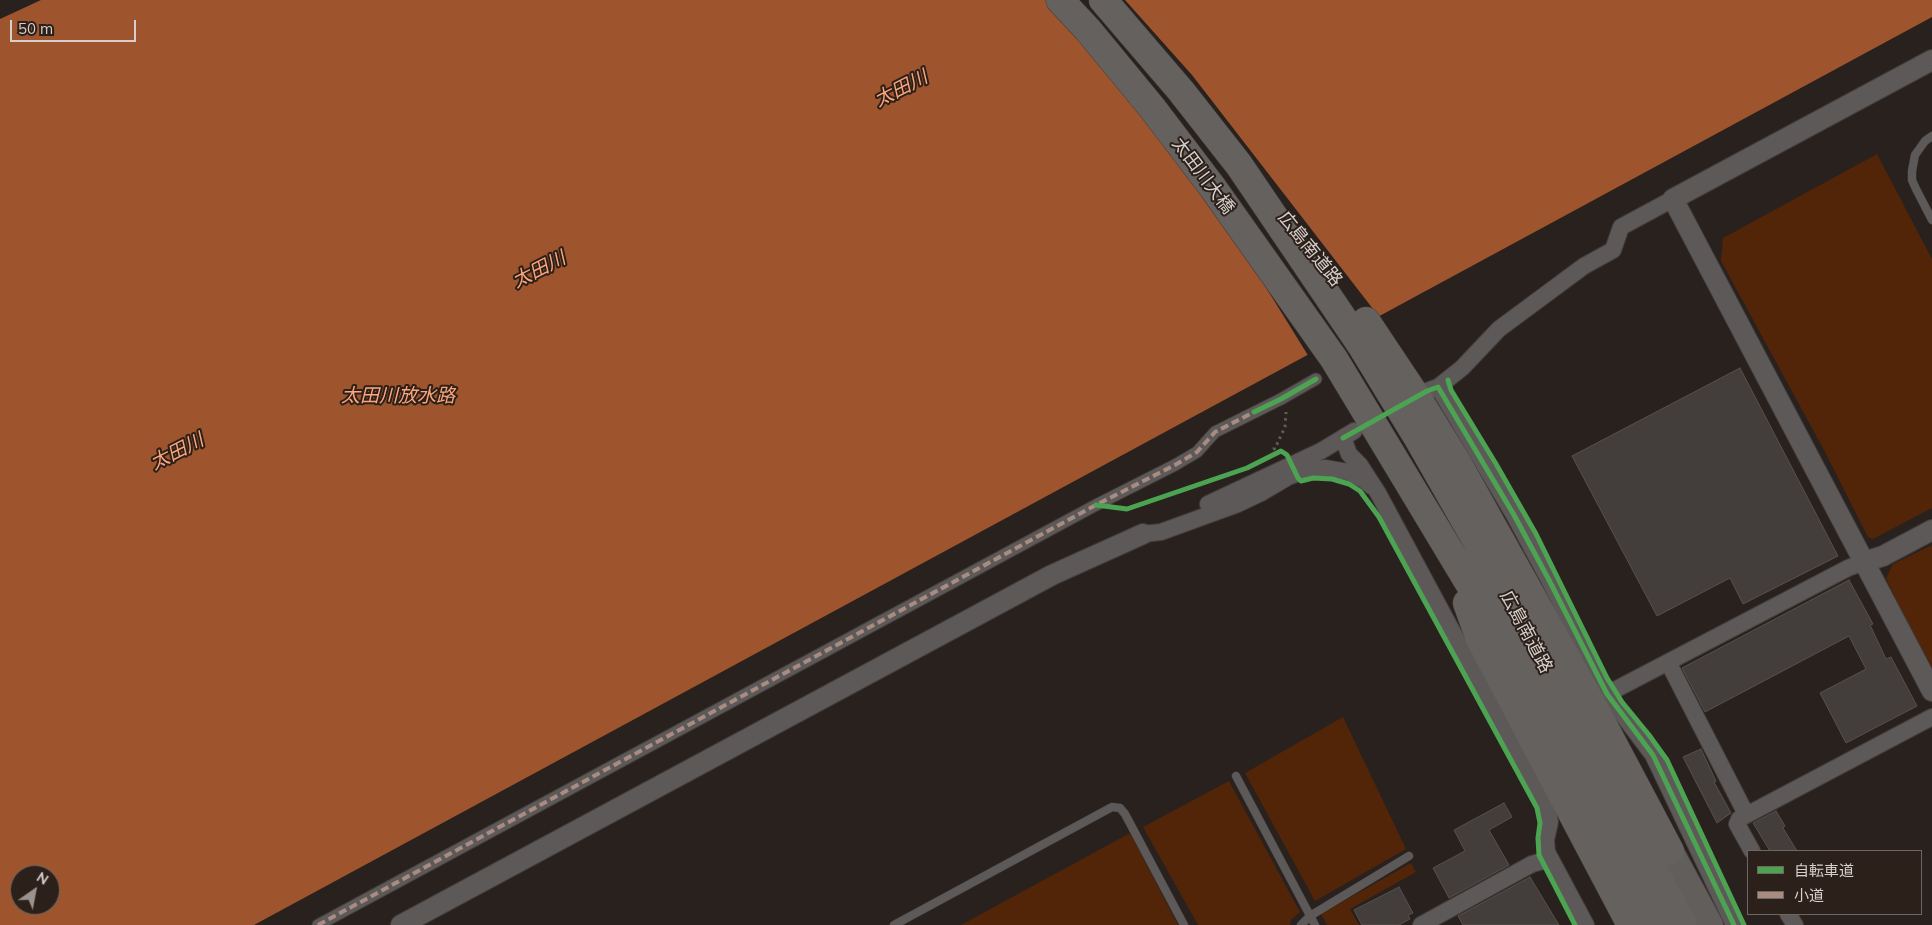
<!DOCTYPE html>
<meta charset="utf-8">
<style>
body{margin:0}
#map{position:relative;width:1932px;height:925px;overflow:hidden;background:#28211e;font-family:Mulish,"Noto Sans JP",sans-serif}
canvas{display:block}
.legend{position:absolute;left:1747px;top:850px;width:175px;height:65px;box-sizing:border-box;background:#2c201a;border:1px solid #706661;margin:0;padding:6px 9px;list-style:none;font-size:15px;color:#d7cfcb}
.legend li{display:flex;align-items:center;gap:10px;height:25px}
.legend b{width:25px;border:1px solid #706661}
.north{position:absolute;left:10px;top:865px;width:50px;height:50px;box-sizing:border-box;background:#2c201a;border:1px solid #706661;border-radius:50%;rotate:33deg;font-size:14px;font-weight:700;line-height:20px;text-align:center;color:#d7cfcb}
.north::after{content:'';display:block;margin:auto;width:18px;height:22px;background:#9a928e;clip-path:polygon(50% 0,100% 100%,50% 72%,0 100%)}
.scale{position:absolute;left:10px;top:20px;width:126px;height:22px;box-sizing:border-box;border:2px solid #d7cfcb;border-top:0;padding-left:6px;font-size:15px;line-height:18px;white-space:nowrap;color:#d7cfcb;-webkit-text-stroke:4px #2c201a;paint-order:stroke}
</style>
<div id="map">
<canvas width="1932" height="925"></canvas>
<ul class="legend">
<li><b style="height:6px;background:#4ca352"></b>自転車道</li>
<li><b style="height:6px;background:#a88b81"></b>小道</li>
</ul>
<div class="north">N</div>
<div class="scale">50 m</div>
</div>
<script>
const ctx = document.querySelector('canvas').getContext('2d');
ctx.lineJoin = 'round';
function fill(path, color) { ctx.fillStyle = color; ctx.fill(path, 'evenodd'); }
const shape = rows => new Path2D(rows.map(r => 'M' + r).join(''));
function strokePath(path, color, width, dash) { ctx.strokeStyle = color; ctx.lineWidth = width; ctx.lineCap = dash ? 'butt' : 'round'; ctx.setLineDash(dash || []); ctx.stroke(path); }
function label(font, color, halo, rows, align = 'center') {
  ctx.font = font + ' Mulish,"Noto Sans JP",sans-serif'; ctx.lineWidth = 4; ctx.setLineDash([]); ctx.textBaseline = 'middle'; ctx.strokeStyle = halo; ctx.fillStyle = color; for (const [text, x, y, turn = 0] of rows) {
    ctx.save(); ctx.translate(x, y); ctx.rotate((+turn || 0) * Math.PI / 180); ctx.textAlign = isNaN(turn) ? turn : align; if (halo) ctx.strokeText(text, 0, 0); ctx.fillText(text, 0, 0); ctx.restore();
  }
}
fill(shape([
 [1877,154,1932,259,1932,508,1873,539,1868,537,1825,452,1721,261,1723,238],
 [1932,545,1932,667,1903,614,1886,578,1893,564],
 [1343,717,1406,849,1315,901,1245,773],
 [1229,781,1300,912,1291,920,1290,925,1198,925,1143,827],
 [1130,833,1178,925,961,925],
 [1411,863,1416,872,1350,909,1359,925,1327,925,1321,914]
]), '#522408');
fill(shape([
 [41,0,1932,0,1932,17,254,925,0,925,0,19],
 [20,875,50,875,50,905,20,905]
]), '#9e552d');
fill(shape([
 [1049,0,1125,0,1192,75,1380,318,1309,357,1205,189]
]), '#28211e');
const building = shape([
 [1740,368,1838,556,1743,604,1730,578,1657,616,1572,456,1740,368],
 [1849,580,1873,624,1870,625,1886,659,1891,657,1917,706,1846,743,1820,693,1866,669,1849,636,1705,712,1682,668,1849,580],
 [1701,749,1716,781,1714,782,1731,813,1717,823,1683,757,1701,749],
 [1504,803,1512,817,1489,830,1509,865,1449,898,1433,868,1465,851,1454,830,1504,803],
 [1776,811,1785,826,1783,828,1797,851,1770,851,1753,823,1776,811],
 [1530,877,1559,925,1463,925,1458,916,1530,877],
 [1399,887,1413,913,1408,915,1410,919,1399,925,1362,925,1354,910,1399,887]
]);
fill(building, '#433d3b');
strokePath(building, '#57514e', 1);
const service = shape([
 [1932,136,1925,141,1915,155,1912,171,1912,180,1916,189,1932,220],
 [1236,776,1315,925],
 [894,925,1112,807,1120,808,1125,814,1184,925],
 [1301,925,1310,916,1409,856]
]);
const pedestrian = shape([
 [318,925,1096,505,1175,465,1197,452,1215,432,1281,399,1316,379]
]);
const minor = shape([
 [1438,387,1462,368,1499,329,1584,266,1613,250,1621,227,1673,199],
 [1427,391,1438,387,1514,515,1549,580,1607,694,1653,755,1734,925],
 [1343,438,1349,454,1360,465,1378,493,1543,800,1548,811,1550,822,1546,840,1547,852,1586,925],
 [1208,504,1321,451,1354,431],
 [1143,534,1161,532,1238,504,1261,493,1288,477,1306,470,1325,468,1348,472,1364,480,1371,486],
 [1668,662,1746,814],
 [1607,694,1848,568,1864,562],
 [1752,851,1737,824,1739,819,1932,717],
 [1788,914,1795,925],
 [1421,925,1532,864,1550,859]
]);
const tertiary = shape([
 [1932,60,1673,199,1932,691],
 [1864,562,1883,556,1932,530],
 [401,925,1052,575,1143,534]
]);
const trunk = shape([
 [1670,851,1710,925]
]);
const motorway = shape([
 [1060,0,1088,30,1153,109,1213,188,1334,359,1499,633,1656,925],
 [1103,0,1181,91,1239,165,1361,345,1419,440,1475,538,1683,925],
 [1366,321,1420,402,1458,464,1599,717,1670,851],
 [1467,603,1480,639,1631,925]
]);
strokePath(service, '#433e3b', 9);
strokePath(pedestrian, '#433e3b', 13);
strokePath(minor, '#433e3b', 18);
strokePath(tertiary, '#433e3b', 22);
strokePath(trunk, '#433e3b', 28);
strokePath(motorway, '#433e3b', 29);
strokePath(shape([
 [1275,450,1274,448,1277,444,1285,427,1286,412]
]), '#605c5a', 3, [2.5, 4]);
strokePath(service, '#5d5958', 8);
strokePath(pedestrian, '#5d5958', 11);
strokePath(minor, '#5d5958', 16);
strokePath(tertiary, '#5d5958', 20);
strokePath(trunk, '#625e5b', 26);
strokePath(motorway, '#64615e', 28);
strokePath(shape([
 [318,925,1096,505,1175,465,1197,452,1215,432,1256,411]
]), '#a88b81', 4, [8, 4]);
strokePath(shape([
 [1448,380,1451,390,1496,464,1536,534,1607,678,1622,702,1649,735,1667,760,1744,925],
 [1254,412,1281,399,1316,379],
 [1343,438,1427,391,1438,387,1514,515,1549,580,1607,694,1653,755,1734,925],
 [1096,505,1127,509,1247,468,1281,451,1287,455,1298,478,1301,481,1313,478,1332,479,1349,484,1360,491,1379,517,1537,808,1540,823,1538,838,1539,855,1575,925]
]), '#4ca352', 5);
label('18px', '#d7cfcb', '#2c201a', [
 ["太田川大橋",1203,176,53],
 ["広島南道路",1310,249,51],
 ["広島南道路",1526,632,62]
]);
label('italic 19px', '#fea67b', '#2c201a', [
 ["太田川",901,89,-27],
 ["太田川",539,270,-27],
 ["太田川放水路",398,396],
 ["太田川",177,452,-27]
]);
</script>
